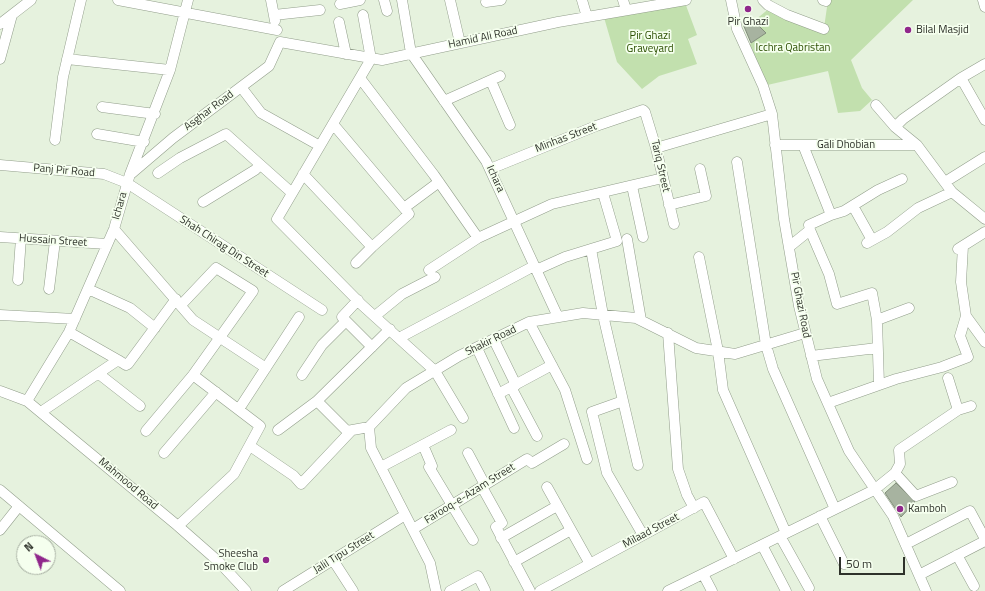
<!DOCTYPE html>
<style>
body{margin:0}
#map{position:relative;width:985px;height:591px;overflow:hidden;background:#e6f2de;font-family:"Titillium Web",sans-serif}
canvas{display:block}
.north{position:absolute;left:16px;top:535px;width:40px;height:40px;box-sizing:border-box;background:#f5ffee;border:1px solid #a5ada0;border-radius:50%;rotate:318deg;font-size:11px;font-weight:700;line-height:16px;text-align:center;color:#2e322a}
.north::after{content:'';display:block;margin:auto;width:14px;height:18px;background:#90278b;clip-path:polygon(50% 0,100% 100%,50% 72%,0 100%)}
.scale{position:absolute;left:839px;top:557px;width:66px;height:18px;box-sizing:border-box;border:2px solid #2e322a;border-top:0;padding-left:5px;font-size:12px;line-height:14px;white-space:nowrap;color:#2e322a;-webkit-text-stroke:3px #f5ffee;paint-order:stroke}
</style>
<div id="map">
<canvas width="985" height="591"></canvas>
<div class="north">N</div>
<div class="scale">50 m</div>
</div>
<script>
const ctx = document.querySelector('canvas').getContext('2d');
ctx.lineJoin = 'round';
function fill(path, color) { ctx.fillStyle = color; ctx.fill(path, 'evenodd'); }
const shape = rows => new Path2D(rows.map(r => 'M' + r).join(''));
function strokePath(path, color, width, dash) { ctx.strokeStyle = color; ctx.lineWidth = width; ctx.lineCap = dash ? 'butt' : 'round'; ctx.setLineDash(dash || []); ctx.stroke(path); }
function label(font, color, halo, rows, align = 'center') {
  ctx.font = font + ' "Titillium Web",sans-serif'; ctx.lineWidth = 3.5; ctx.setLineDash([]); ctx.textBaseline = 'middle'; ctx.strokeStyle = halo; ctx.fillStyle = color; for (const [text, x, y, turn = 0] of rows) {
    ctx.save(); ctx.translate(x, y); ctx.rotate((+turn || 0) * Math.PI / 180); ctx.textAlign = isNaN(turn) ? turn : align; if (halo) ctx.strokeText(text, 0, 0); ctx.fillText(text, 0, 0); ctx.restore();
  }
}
fill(shape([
 [684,0,697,35,688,39,697,64,659,76,642,89,617,62,603,14],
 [828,0,913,0,851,60,862,88,872,100,860,111,838,113,828,71,763,86,744,48,766,33,754,21,771,7,824,28]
]), '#c2e0ae');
const building = shape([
 [754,21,766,33,751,43,743,24,754,21],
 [896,483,915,502,901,517,885,493,896,483]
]);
fill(building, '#a7b3a0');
strokePath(building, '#808c79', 1);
const minor = shape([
 [118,0,277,30],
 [271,0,275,21],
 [384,0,387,11],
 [402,0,411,53,486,161,558,317],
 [450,0,460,43],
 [582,0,587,17],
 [623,0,626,10],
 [731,0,737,29,763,86,772,114,784,219,799,306,817,379,849,451,893,516,926,591],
 [763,0,768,5,787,15,824,29],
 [823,0,826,1],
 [983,0,985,7],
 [486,2,501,0],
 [340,4,360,0],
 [274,15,320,10],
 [363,15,371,59,277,219,362,305,435,371,463,418],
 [339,22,346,54],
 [0,24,31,0],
 [280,42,382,60,558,22,686,0],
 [0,59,12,15],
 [67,59,170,70],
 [360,78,434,175,478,238],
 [961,78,985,120],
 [491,81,510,125],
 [241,87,261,113,320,146],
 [444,101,500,76],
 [876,105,895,127,917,145,952,192,985,219],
 [102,107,155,114],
 [333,124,409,214,372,247],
 [895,127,903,119,961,78,985,64],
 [97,134,144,142],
 [55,140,63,77,81,0],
 [775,145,917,145],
 [656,148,772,114],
 [737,162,766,345,773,369,835,509],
 [0,165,104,174,127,183,322,310],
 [490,169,596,126,643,110,645,112,656,148,674,224],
 [132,173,173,138,269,66,280,42],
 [158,173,180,158,226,134,292,193],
 [303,174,372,247,356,263],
 [945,182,985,157],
 [632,186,643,237],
 [203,202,255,170,260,165],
 [669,205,706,196,700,169],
 [853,206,872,240],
 [404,208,439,182],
 [831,215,844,211,878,190,902,179],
 [114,229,193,320,266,368],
 [810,230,829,274,837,304,872,293,877,320],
 [0,237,107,244],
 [627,239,641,320],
 [867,243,887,232,918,208,952,192],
 [789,247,810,230,809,225,831,215,803,145],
 [591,249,603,315,638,465],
 [958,249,985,232],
 [699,257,718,351,723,390,786,533],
 [429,270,478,238,552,204,663,178],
 [536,270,565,257,617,241,603,193],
 [18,280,21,238],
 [49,289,55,241],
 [88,289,130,308,155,328],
 [358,300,342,317,372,347],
 [0,315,75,319],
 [375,316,402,294,435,277],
 [966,316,985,342],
 [529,322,565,390,587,459],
 [69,332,118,360],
 [668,333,678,469,687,495,694,508],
 [399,338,534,266],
 [494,340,516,385],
 [477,348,514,428],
 [811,356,877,348],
 [99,374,140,406],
 [302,375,322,345,346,321],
 [948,378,958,410],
 [879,385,877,320,909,308],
 [511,387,537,436],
 [0,391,27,401,178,526,219,562,246,591],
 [498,394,552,365],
 [27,401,69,332,114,229,130,174,170,70,188,0],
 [317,401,390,329],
 [623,401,592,412,607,473,643,535],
 [828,403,896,379,942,367,968,357,960,336,966,316,961,282,963,246],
 [239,409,299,317],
 [41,412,118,360,126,365,128,364,176,299],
 [278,430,317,401,347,431,369,427],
 [146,431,193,375,253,291,216,268,181,305],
 [423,445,432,466,429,467,473,540],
 [250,446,294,476,301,484,351,431],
 [164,453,216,392],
 [468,453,485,485],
 [381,467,451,430],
 [895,473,916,496,952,482],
 [482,487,502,523,496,527,530,591],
 [547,487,590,564],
 [0,490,120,591],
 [820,516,844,564],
 [178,526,234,474,260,426,193,375],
 [413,529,527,459,532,463,564,444],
 [0,530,19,506],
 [780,536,809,588],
 [501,538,557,506],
 [906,544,970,511,985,539],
 [762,545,786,591],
 [957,555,974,586],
 [333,560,353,591],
 [514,562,571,530],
 [703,574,712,591],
 [919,575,985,541],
 [283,591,405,515],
 [436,591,430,563,371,448,369,427,406,388,459,356,529,322,583,313,636,318,696,348,735,354,805,333],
 [450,591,478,576,485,590],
 [540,591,704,502,734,559],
 [668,591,874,490,895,473,900,464,899,450,958,410,971,406]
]);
strokePath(minor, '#929e8b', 11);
strokePath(minor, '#fff', 10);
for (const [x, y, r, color] of [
 [748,9,4,"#90278b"],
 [908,30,4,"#90278b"],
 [900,509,4,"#90278b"],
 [266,560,4,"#90278b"]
]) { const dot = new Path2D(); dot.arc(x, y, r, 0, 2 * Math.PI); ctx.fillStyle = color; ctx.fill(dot); strokePath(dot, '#f5ffee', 1.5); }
label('11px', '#2e322a', '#f5ffee', [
 ["Pir Ghazi",748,22,"center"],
 ["Bilal Masjid",916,30],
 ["Kamboh",908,509],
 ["Sheesha",258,554,"right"],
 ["Smoke Club",258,567,"right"]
], 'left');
label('11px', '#2b4f01', '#f5ffee', [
 ["Pir Ghazi",650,36],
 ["Graveyard",650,49],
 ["Icchra Qabristan",793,48]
]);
label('11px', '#2e322a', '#f5ffee', [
 ["Hamid Ali Road",483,38,-12],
 ["Asghar Road",209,111,-37],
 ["Minhas Street",566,138,-21],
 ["Gali Dhobian",846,145],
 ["Tariq Street",660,166,77],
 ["Panj Pir Road",64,171,5],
 ["Ichara",495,179,65],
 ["Ichara",120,206,-74],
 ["Hussain Street",53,241,4],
 ["Shah Chirag Din Street",224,247,33],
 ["Pir Ghazi Road",800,305,79],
 ["Shakir Road",491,341,-26],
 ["Mahmood Road",128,484,40],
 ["Farooq-e-Azam Street",470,494,-32],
 ["Milaad Street",651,531,-28],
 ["Jalil Tipu Street",344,553,-32]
]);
</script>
